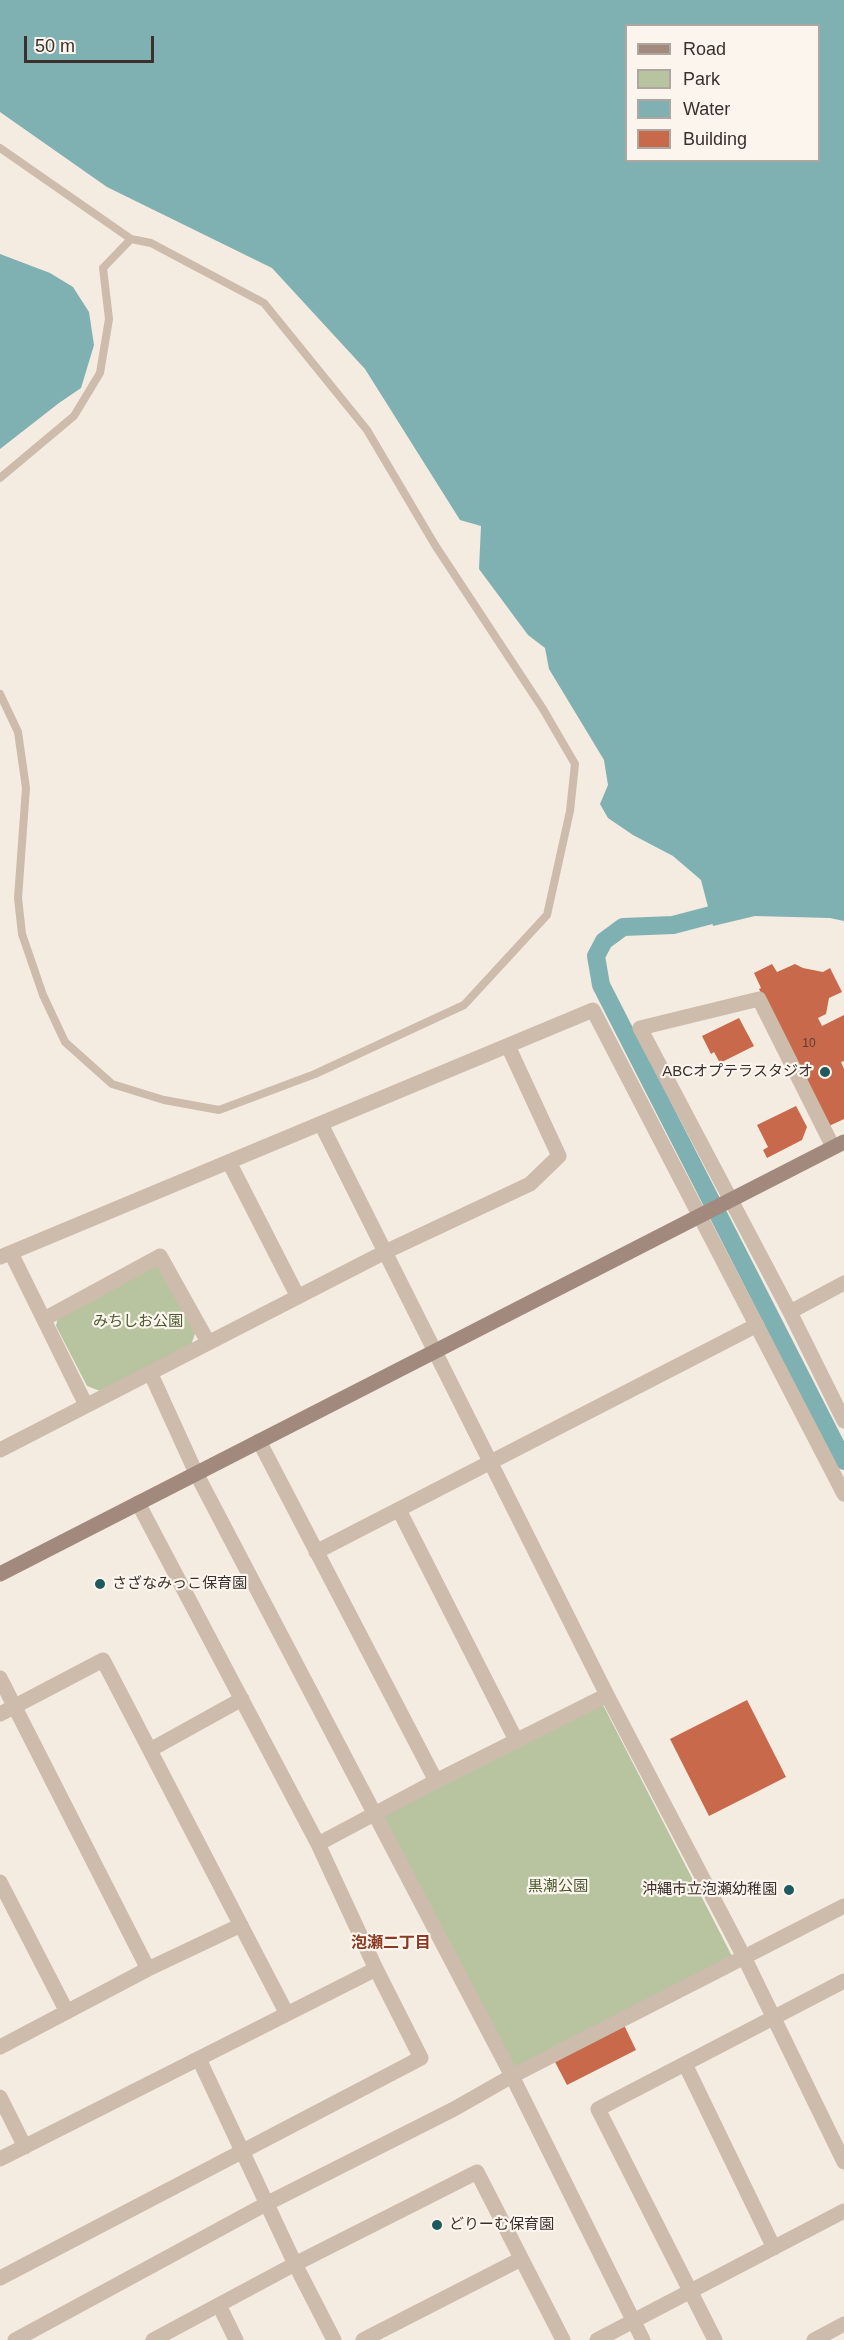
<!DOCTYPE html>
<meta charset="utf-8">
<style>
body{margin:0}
#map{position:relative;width:844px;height:2340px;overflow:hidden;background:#f4ebe1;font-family:Helvetica,sans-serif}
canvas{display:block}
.legend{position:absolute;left:625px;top:24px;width:195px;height:138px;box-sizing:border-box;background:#fbf5ee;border:2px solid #aea6a0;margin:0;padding:8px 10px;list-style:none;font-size:18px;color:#3b302b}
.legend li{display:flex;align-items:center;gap:12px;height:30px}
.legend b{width:30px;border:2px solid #aea6a0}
.scale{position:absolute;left:24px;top:36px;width:130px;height:27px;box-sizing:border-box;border:3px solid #3b302b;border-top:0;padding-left:8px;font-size:18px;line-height:21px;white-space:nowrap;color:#3b302b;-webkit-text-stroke:4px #fbf5ee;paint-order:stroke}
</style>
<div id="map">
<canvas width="844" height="2340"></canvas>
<ul class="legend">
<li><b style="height:8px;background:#a18a7d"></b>Road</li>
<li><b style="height:16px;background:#b8c4a0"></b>Park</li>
<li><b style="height:16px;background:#7fb0b2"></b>Water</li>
<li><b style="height:16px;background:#c8694b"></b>Building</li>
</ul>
<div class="scale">50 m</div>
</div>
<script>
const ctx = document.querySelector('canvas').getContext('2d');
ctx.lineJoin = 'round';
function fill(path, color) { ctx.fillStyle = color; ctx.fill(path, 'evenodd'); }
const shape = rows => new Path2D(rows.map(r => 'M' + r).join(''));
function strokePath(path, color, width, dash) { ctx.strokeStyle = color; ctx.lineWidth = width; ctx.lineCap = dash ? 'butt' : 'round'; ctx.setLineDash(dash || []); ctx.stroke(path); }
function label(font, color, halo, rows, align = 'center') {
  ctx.font = font + ' Helvetica,"Noto Sans JP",sans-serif'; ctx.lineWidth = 4.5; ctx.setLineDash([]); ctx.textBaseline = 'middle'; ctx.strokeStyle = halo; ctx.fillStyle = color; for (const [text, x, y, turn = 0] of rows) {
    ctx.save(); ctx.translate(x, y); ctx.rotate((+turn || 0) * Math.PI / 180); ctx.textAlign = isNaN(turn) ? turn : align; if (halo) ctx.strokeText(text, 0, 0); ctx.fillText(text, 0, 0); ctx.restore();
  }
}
fill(shape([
 [152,1264,163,1269,196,1331,191,1345,100,1391,87,1386,56,1326,58,1316],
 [602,1703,733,1958,513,2071,382,1816]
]), '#b8c4a0');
fill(shape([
 [0,0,844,0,844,921,830,918,755,916,713,926,701,880,673,856,633,835,608,818,600,804,608,785,604,760,549,669,545,648,528,635,479,569,481,526,460,520,365,369,272,268,107,187,0,112],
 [626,26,818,26,818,160,626,160],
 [0,254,50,273,73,287,89,312,94,345,81,388,59,403,0,449]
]), '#7fb0b2');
strokePath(shape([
 [715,914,673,925,623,927,604,941,596,956,601,985,844,1461]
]), '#7fb0b2', 18);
fill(shape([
 [772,964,777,972,795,964,803,968,823,972,830,968,842,992,829,998,826,1014,818,1018,822,1026,844,1015,844,1061,841,1062,844,1069,844,1119,829,1126,759,989,761,988,754,973],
 [739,1018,754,1046,720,1063,714,1052,711,1054,702,1036],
 [796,1106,807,1127,802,1140,767,1158,763,1150,768,1147,757,1125],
 [747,1700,786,1777,709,1816,670,1739],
 [624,2025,636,2050,567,2085,554,2060]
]), '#c8694b');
strokePath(shape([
 [0,148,131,239],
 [0,478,74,416,100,373,109,319,103,268,131,239,151,243,264,303,367,430,435,545,543,709,575,764,570,811,547,915,464,1005,315,1074,219,1110,164,1100,112,1084,65,1042,43,995,22,934,18,898,26,788,18,732,0,694]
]), '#cdbbac', 8);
strokePath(shape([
 [321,1124,607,1695,744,1957,844,2162],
 [833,1147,759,999,640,1028,790,1312,844,1421],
 [229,1162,298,1297],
 [11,1253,86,1405],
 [0,1257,593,1010,844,1494],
 [790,1312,844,1283],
 [44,1319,160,1256,208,1342],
 [150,1372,196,1473,512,2076,643,2340],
 [259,1441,436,1781,607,1695],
 [0,1450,385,1252,530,1184,559,1156,508,1046],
 [399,1510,516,1740],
 [316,1552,757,1325],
 [0,1678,148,1969],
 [0,1714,103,1660,287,2014],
 [150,1750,242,1699],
 [318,1844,436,1781],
 [0,1882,67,2012],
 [0,2047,148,1969,241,1925],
 [199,2059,295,2264,334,2340],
 [685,2064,774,2248],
 [0,2097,25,2147],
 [0,2159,376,1969],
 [0,2278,421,2058,376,1969,318,1844,138,1503],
 [219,2305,236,2340],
 [15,2340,266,2204,454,2109,512,2076,844,1906],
 [153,2340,295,2264,477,2172,563,2340],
 [363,2340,521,2259],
 [597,2340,844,2211],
 [715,2340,598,2109,844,1981],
 [814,2340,844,2324]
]), '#cdbbac', 15);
strokePath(shape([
 [0,1574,844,1142]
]), '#a18a7d', 15);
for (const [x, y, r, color] of [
 [825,1072,6,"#1f5a5e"],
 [100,1584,6,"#1f5a5e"],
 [789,1890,6,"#1f5a5e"],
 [437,2225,6,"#1f5a5e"]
]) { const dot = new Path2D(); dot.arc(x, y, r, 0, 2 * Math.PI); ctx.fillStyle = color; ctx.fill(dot); strokePath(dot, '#fbf5ee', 2); }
label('12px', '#5e3e33', null, [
 ["10",809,1044]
]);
label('15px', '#3b302b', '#fbf5ee', [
 ["ABCオプテラスタジオ",813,1072],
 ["さざなみっこ保育園",112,1584,"left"],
 ["沖縄市立泡瀬幼稚園",777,1890],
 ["どりーむ保育園",449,2225,"left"]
], 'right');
label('15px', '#4a5a2e', '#fbf5ee', [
 ["みちしお公園",138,1322],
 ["黒潮公園",558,1887]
]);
label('bold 16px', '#8c3b22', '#fbf5ee', [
 ["泡瀬二丁目",391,1944]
]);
</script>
